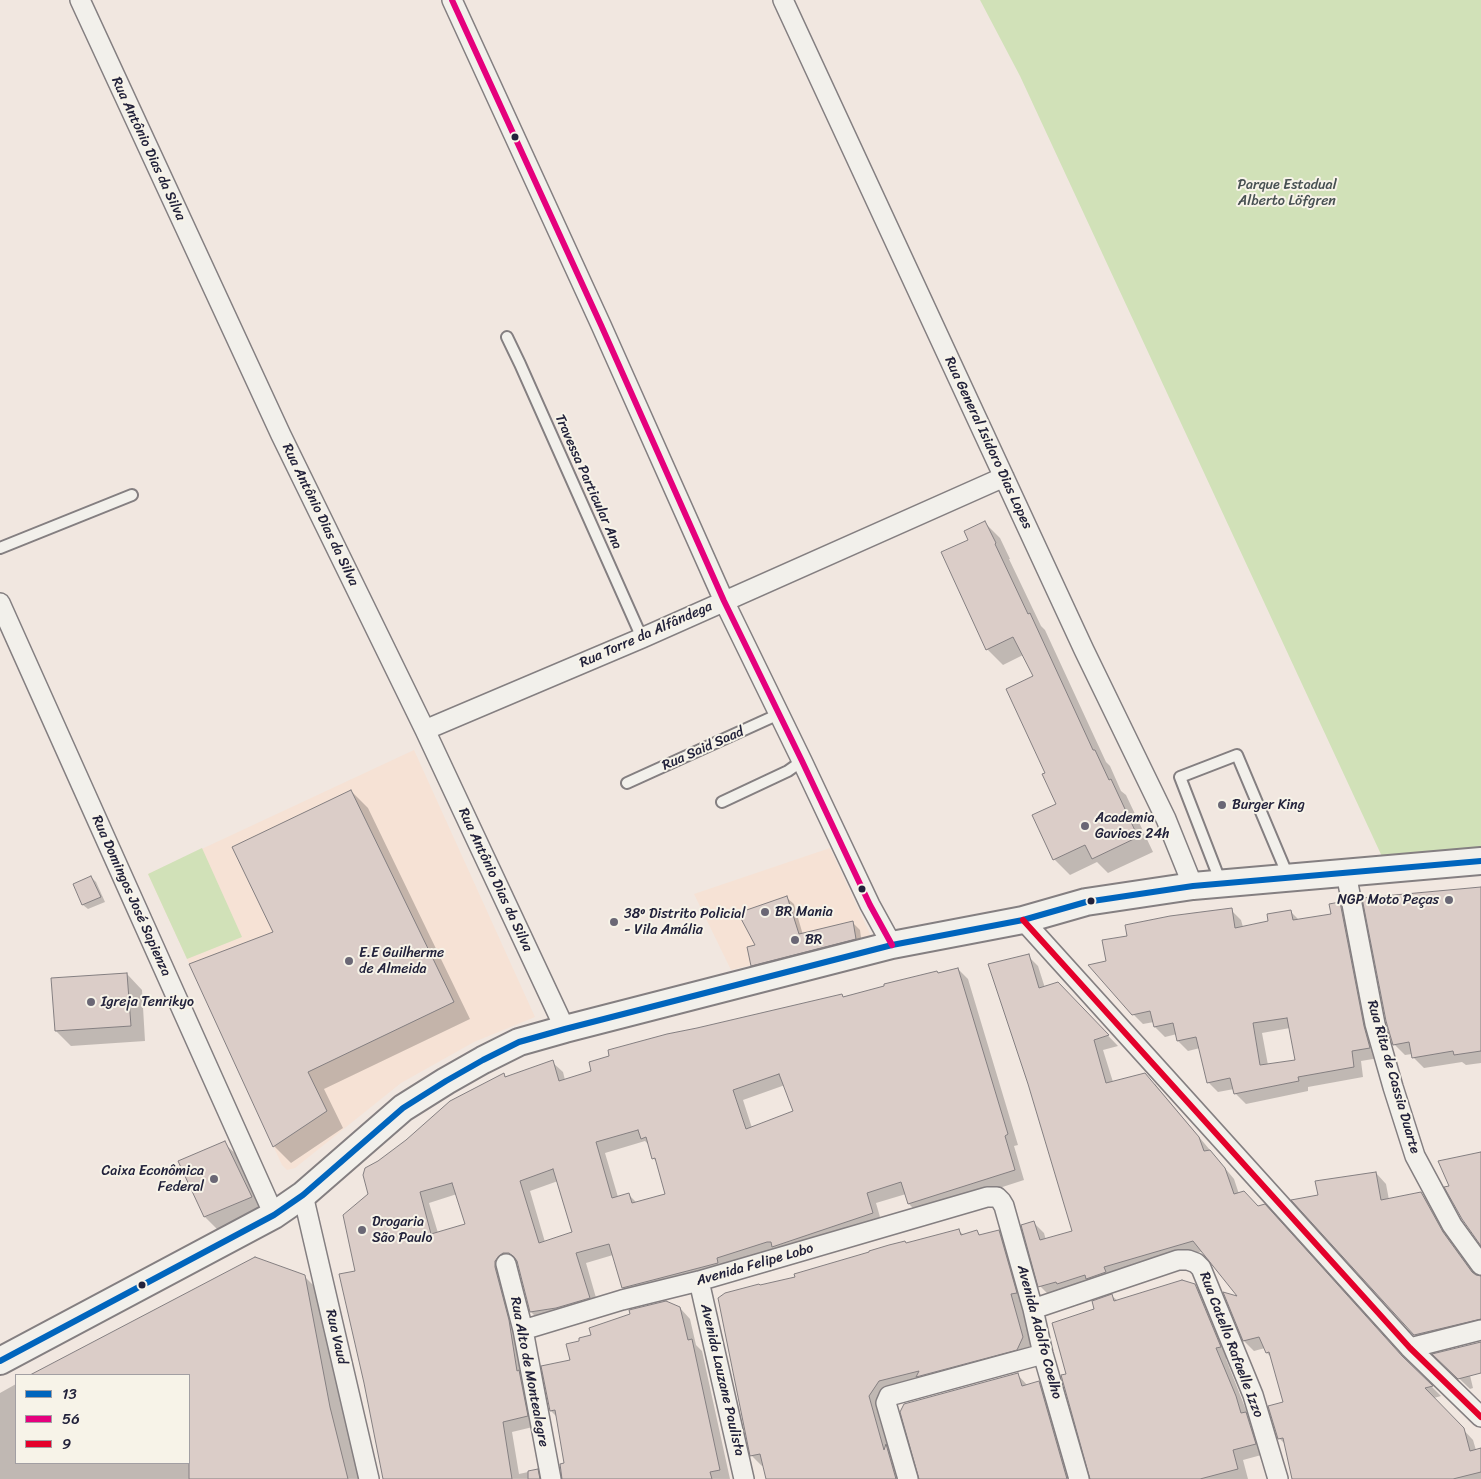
<!DOCTYPE html>
<meta charset="utf-8">
<style>
body{margin:0}
#map{position:relative;width:1481px;height:1479px;overflow:hidden;background:#f1e7e0;font-family:Sriracha,sans-serif}
canvas{display:block}
.legend{position:absolute;left:15px;top:1374px;width:175px;height:90px;box-sizing:border-box;background:#f7f3e8;border:1px solid #a29fa3;margin:0;padding:6px 9px;list-style:none;font-size:15px;color:#22223b}
.legend li{display:flex;align-items:center;gap:10px;height:25px}
.legend b{width:25px;border:1px solid #a29fa3}
</style>
<div id="map">
<canvas width="1481" height="1479"></canvas>
<ul class="legend">
<li><b style="height:6px;background:#0065bd"></b>13</li>
<li><b style="height:6px;background:#e5007d"></b>56</li>
<li><b style="height:6px;background:#e4002b"></b>9</li>
</ul>
</div>
<script>
const ctx = document.querySelector('canvas').getContext('2d');
ctx.lineJoin = 'round';
function fill(path, color) { ctx.fillStyle = color; ctx.fill(path, 'evenodd'); }
const shape = rows => new Path2D(rows.map(r => 'M' + r).join(''));
function strokePath(path, color, width, dash) { ctx.strokeStyle = color; ctx.lineWidth = width; ctx.lineCap = dash ? 'butt' : 'round'; ctx.setLineDash(dash || []); ctx.stroke(path); }
function label(font, color, halo, rows, align = 'center') {
  ctx.font = font + ' Sriracha,sans-serif'; ctx.lineWidth = 4; ctx.setLineDash([]); ctx.textBaseline = 'middle'; ctx.strokeStyle = halo; ctx.fillStyle = color; for (const [text, x, y, turn = 0] of rows) {
    ctx.save(); ctx.translate(x, y); ctx.rotate((+turn || 0) * Math.PI / 180); ctx.textAlign = isNaN(turn) ? turn : align; if (halo) ctx.strokeText(text, 0, 0); ctx.fillText(text, 0, 0); ctx.restore();
  }
}
fill(shape([
 [414,750,535,1017,474,1042,401,1083,295,1168,287,1170,282,1165,148,874],
 [830,848,871,936,731,970,694,894]
]), '#f6e2d5');
fill(shape([
 [980,0,1481,0,1481,852,1385,863,1020,76],
 [202,848,242,937,187,959,148,874]
]), '#d1e1b8');
fill(shape([
 [985,523,1000,538,1010,559,1009,559,1041,626,1045,630,1106,762,1110,766,1121,791,1126,795,1153,852,1108,873,1097,862,1070,875,1054,859,1034,816,1058,804,1047,773,1034,677,1023,655,1003,665,987,649,969,540],
 [351,791,368,808,470,1019,324,1089,343,1128,291,1163,274,1146,191,964,275,932],
 [91,877,96,882,105,902,88,909,83,905,74,885],
 [1481,888,1481,1063,1466,1065,1462,1062,1424,1068,1413,1057,1412,1054,1405,1055,1394,1044],
 [787,898,794,904,803,935,853,923,860,930,862,945,759,972,752,965,757,946],
 [1340,903,1350,913,1379,1058,1361,1061,1363,1077,1308,1087,1308,1091,1246,1104,1235,1093,1234,1089,1218,1092,1208,1082,1200,1048,1188,1051,1178,1041,1177,1034,1165,1037,1155,1027,1154,1022,1143,1024,1133,1014,1108,962,1128,937,1231,910,1241,920,1243,927,1269,922,1291,912,1299,920,1333,915],
 [1290,1028,1296,1061,1268,1065,1262,1033],
 [1028,956,1038,966,1045,988,1068,994,1118,1046,1103,1050,1113,1082,1155,1084,1234,1179,1239,1194,1441,1396,1434,1398,1473,1440,1476,1450,1481,1449,1481,1479,1293,1479,1285,1444,1279,1438,1285,1403,1272,1358,1267,1353,1265,1348,1254,1351,1244,1341,1241,1299,1203,1251,1050,1296,1040,1286,1034,1223,1044,1233,1046,1240,1073,1232],
 [958,969,968,979,1018,1145,1014,1146,1024,1180,919,1214,909,1204,906,1194,876,1203,882,1224,633,1298,623,1288,613,1255,586,1263,599,1308,541,1322,531,1312,519,1263,514,1263,537,1426,512,1432,519,1474,537,1470,546,1479,385,1479,356,1272,369,1194,379,1162,503,1074,507,1078,552,1062,563,1072,565,1080,844,998],
 [785,1085,794,1112,752,1128,743,1100],
 [645,1141,649,1145,653,1158,658,1163,666,1194,637,1203,628,1194,618,1197,605,1153],
 [558,1181,574,1233,545,1242,530,1191],
 [457,1194,466,1225,438,1233,429,1203],
 [127,974,142,990,145,1041,71,1046,56,1031],
 [224,1143,240,1158,266,1212,220,1232,205,1217,179,1161],
 [1376,1173,1386,1184,1389,1200,1421,1193,1432,1204,1453,1244,1477,1277,1481,1277,1481,1332,1426,1346,1415,1335,1320,1196],
 [959,1231,964,1235,977,1232,981,1236,999,1232,1009,1242,1026,1303,1021,1304,1032,1348,889,1391,903,1479,767,1479,764,1465,762,1466,752,1456,797,1278,907,1244],
 [304,1276,324,1296,363,1479,0,1479,0,1393,16,1384,16,1463,189,1463,189,1375,34,1375,114,1334],
 [1195,1285,1205,1296,1230,1357,1226,1359,1248,1415,1256,1423,1265,1454,1243,1460,1248,1479,1091,1479,1067,1375,1095,1309,1112,1296,1118,1301],
 [680,1308,690,1319,696,1345,702,1351,730,1479,563,1479,566,1464,557,1417,551,1411,571,1361,581,1342],
 [1481,1343,1481,1369,1468,1367,1473,1388,1470,1389,1435,1355],
 [1017,1374,1028,1386,1039,1383,1049,1393,1074,1479,920,1479]
]), '#0003');
const building = shape([
 [985,521,996,543,995,544,1028,614,1030,613,1093,750,1095,750,1109,780,1111,779,1138,837,1092,859,1085,845,1053,860,1032,815,1056,804,1042,774,1045,773,1006,689,1033,676,1013,637,986,650,941,552,968,540,964,531,985,521],
 [351,790,454,1002,308,1072,327,1111,273,1147,189,964,273,932,232,847,351,790],
 [91,876,101,897,82,905,73,884,91,876],
 [1481,887,1481,1051,1454,1055,1453,1051,1412,1058,1409,1042,1393,1045,1386,1021,1362,898,1481,887],
 [787,896,799,934,853,921,856,939,751,966,747,947,755,945,738,913,787,896],
 [1340,902,1364,1026,1370,1048,1352,1051,1354,1067,1298,1077,1299,1081,1234,1094,1230,1078,1207,1083,1196,1037,1177,1041,1173,1023,1154,1027,1150,1011,1132,1015,1088,965,1106,961,1102,940,1127,936,1125,925,1170,916,1232,908,1235,928,1268,921,1267,914,1291,910,1293,920,1331,914,1329,904,1340,902],
 [1287,1018,1295,1060,1260,1065,1253,1023,1287,1018],
 [1029,954,1039,988,1058,982,1109,1035,1094,1040,1106,1083,1145,1073,1199,1137,1204,1151,1210,1150,1225,1168,1234,1194,1244,1191,1258,1206,1265,1204,1402,1356,1433,1386,1425,1388,1464,1428,1470,1451,1481,1448,1481,1472,1453,1479,1292,1479,1283,1438,1278,1439,1268,1406,1283,1402,1269,1352,1266,1353,1259,1337,1243,1341,1223,1292,1237,1296,1193,1241,1104,1267,1106,1272,1086,1279,1085,1275,1057,1284,1056,1282,1038,1287,1021,1225,1034,1221,1040,1240,1072,1231,1028,1084,988,964,1029,954],
 [958,968,1008,1134,1005,1136,1015,1170,908,1204,901,1182,867,1193,873,1213,772,1247,771,1242,767,1242,717,1258,718,1263,622,1288,609,1244,576,1253,590,1298,556,1308,530,1312,517,1261,514,1257,509,1253,503,1253,499,1256,495,1261,495,1267,509,1320,517,1371,519,1370,528,1416,503,1422,512,1479,383,1479,364,1383,339,1274,355,1271,343,1215,368,1194,363,1175,365,1168,378,1161,406,1140,450,1101,504,1073,505,1077,553,1060,559,1081,591,1071,589,1062,609,1056,608,1050,667,1034,697,1028,842,994,843,997,884,986,884,984,937,971,938,973,958,968],
 [779,1074,793,1111,746,1129,733,1090,779,1074],
 [638,1130,641,1139,646,1137,652,1159,655,1158,665,1194,632,1203,629,1193,612,1198,596,1142,638,1130],
 [553,1169,572,1232,539,1243,520,1181,553,1169],
 [452,1183,465,1224,431,1234,420,1192,452,1183],
 [127,973,131,1026,55,1031,51,978,127,973],
 [225,1141,252,1197,204,1217,178,1161,225,1141],
 [1481,1152,1481,1246,1462,1219,1444,1187,1449,1186,1438,1161,1481,1152],
 [1376,1172,1381,1200,1421,1192,1443,1232,1472,1272,1476,1275,1481,1276,1481,1319,1414,1335,1291,1200,1318,1195,1315,1181,1376,1172],
 [959,1229,961,1235,977,1230,979,1235,999,1230,1017,1293,1011,1294,1023,1337,1017,1350,916,1377,919,1371,879,1381,869,1396,884,1450,886,1444,896,1479,766,1479,760,1454,750,1456,718,1298,725,1293,759,1284,760,1285,795,1277,794,1274,869,1252,869,1251,889,1245,905,1241,906,1243,959,1229],
 [255,1257,305,1275,330,1407,348,1479,189,1479,189,1375,30,1375,255,1257],
 [1182,1280,1195,1284,1221,1347,1216,1348,1236,1396,1241,1413,1246,1412,1256,1444,1233,1450,1238,1469,1200,1479,1090,1479,1061,1375,1066,1374,1052,1323,1094,1309,1092,1301,1112,1294,1114,1301,1182,1280],
 [666,1301,680,1307,688,1340,692,1339,720,1470,710,1472,712,1479,562,1479,560,1464,564,1463,555,1410,550,1411,541,1366,570,1360,566,1344,579,1341,579,1338,591,1335,589,1328,630,1314,629,1310,666,1301],
 [1481,1342,1481,1373,1458,1379,1432,1354,1481,1342],
 [1018,1373,1022,1386,1039,1381,1067,1479,919,1479,900,1412,904,1404,1018,1373],
 [538,1469,540,1479,528,1479,528,1471,538,1469]
]);
fill(building, '#dbcdc8');
strokePath(building, '#847f81', 1);
const service = shape([
 [507,337,520,364,642,638],
 [0,548,132,495],
 [627,783,779,714],
 [722,802,788,771,802,761],
 [1221,883,1180,777,1237,755,1288,876]
]);
const minor = shape([
 [80,0,281,435,425,730,565,1029],
 [452,0,601,325,724,601,802,761,870,905,892,945],
 [783,0,1084,650,1166,819,1193,886],
 [0,603,274,1215],
 [425,730,642,638,1004,477],
 [1346,873,1375,1024,1393,1087,1415,1156,1452,1225,1481,1265],
 [1023,920,1410,1348,1481,1417],
 [303,1195,369,1479],
 [506,1264,523,1330,551,1479],
 [699,1281,744,1479],
 [1033,1309,1178,1260,1188,1260,1196,1263,1201,1268,1253,1395,1278,1479],
 [523,1330,622,1300,699,1281,987,1197,997,1197,1001,1201,1004,1206,1033,1309,1043,1354,1079,1479],
 [1410,1348,1481,1330],
 [908,1479,886,1403,889,1396,1043,1354]
]);
const secondary = shape([
 [0,1361,274,1215,303,1195,403,1108,446,1081,483,1060,519,1042,565,1029,892,945,1023,920,1086,902,1193,886,1481,861]
]);
strokePath(service, '#847f81', 14);
strokePath(minor, '#847f81', 22);
strokePath(secondary, '#847f81', 30);
strokePath(service, '#f2f0eb', 10);
strokePath(minor, '#f2f0eb', 19);
strokePath(secondary, '#f2f0eb', 26);
strokePath(shape([
 [0,1361,274,1215,303,1195,403,1108,446,1081,483,1060,519,1042,565,1029,892,945,1023,920,1086,902,1193,886,1481,861]
]), '#0065bd', 6);
strokePath(shape([
 [452,0,601,325,724,601,802,761,870,905,892,945]
]), '#e5007d', 6);
strokePath(shape([
 [1023,920,1410,1348,1481,1417]
]), '#e4002b', 6);
for (const [x, y, r, color] of [
 [515,137,4.5,"#22223b"],
 [1222,805,5,"#6a6775"],
 [1085,826,5,"#6a6775"],
 [862,889,4.5,"#22223b"],
 [1449,900,5,"#6a6775"],
 [1091,901,4.5,"#22223b"],
 [765,912,5,"#6a6775"],
 [614,922,5,"#6a6775"],
 [795,940,5,"#6a6775"],
 [349,961,5,"#6a6775"],
 [91,1002,5,"#6a6775"],
 [214,1179,5,"#6a6775"],
 [362,1230,5,"#6a6775"],
 [142,1285,4.5,"#22223b"]
]) { const dot = new Path2D(); dot.arc(x, y, r, 0, 2 * Math.PI); ctx.fillStyle = color; ctx.fill(dot); strokePath(dot, '#f7f3e8', 2); }
label('14px', '#22223b', '#f7f3e8', [
 ["Rua Antônio Dias da Silva",148,149,65],
 ["Rua General Isidoro Dias Lopes",988,443,65],
 ["Travessa Particular Ana",588,482,66],
 ["Rua Antônio Dias da Silva",320,515,64],
 ["Rua Torre da Alfândega",646,635,-24],
 ["Rua Said Saad",703,749,-24],
 ["Rua Antônio Dias da Silva",495,880,65],
 ["Rua Domingos José Sapienza",131,896,66],
 ["Rua Rita de Cassia Duarte",1393,1077,74],
 ["Avenida Felipe Lobo",755,1265,-16],
 ["Avenida Adolfo Coelho",1039,1332,75],
 ["Rua Vaud",336,1337,77],
 ["Rua Catello Rafaelle Izzo",1231,1345,69],
 ["Rua Alto de Montealegre",529,1372,79],
 ["Avenida Lauzane Paulista",722,1380,77]
]);
label('14px', '#475052', '#f7f3e8', [
 ["Parque Estadual",1287,185],
 ["Alberto Löfgren",1287,201]
]);
label('14px', '#22223b', '#f7f3e8', [
 ["Burger King",1232,805],
 ["Academia",1095,818],
 ["Gavioes 24h",1095,834],
 ["NGP Moto Peças",1439,900,"right"],
 ["BR Mania",775,912],
 ["38º Distrito Policial",624,914],
 ["- Vila Amália",624,930],
 ["BR",805,940],
 ["E.E Guilherme",359,953],
 ["de Almeida",359,969],
 ["Igreja Tenrikyo",101,1002],
 ["Caixa Econômica",204,1171,"right"],
 ["Federal",204,1187,"right"],
 ["Drogaria",372,1222],
 ["São Paulo",372,1238]
], 'left');
</script>
